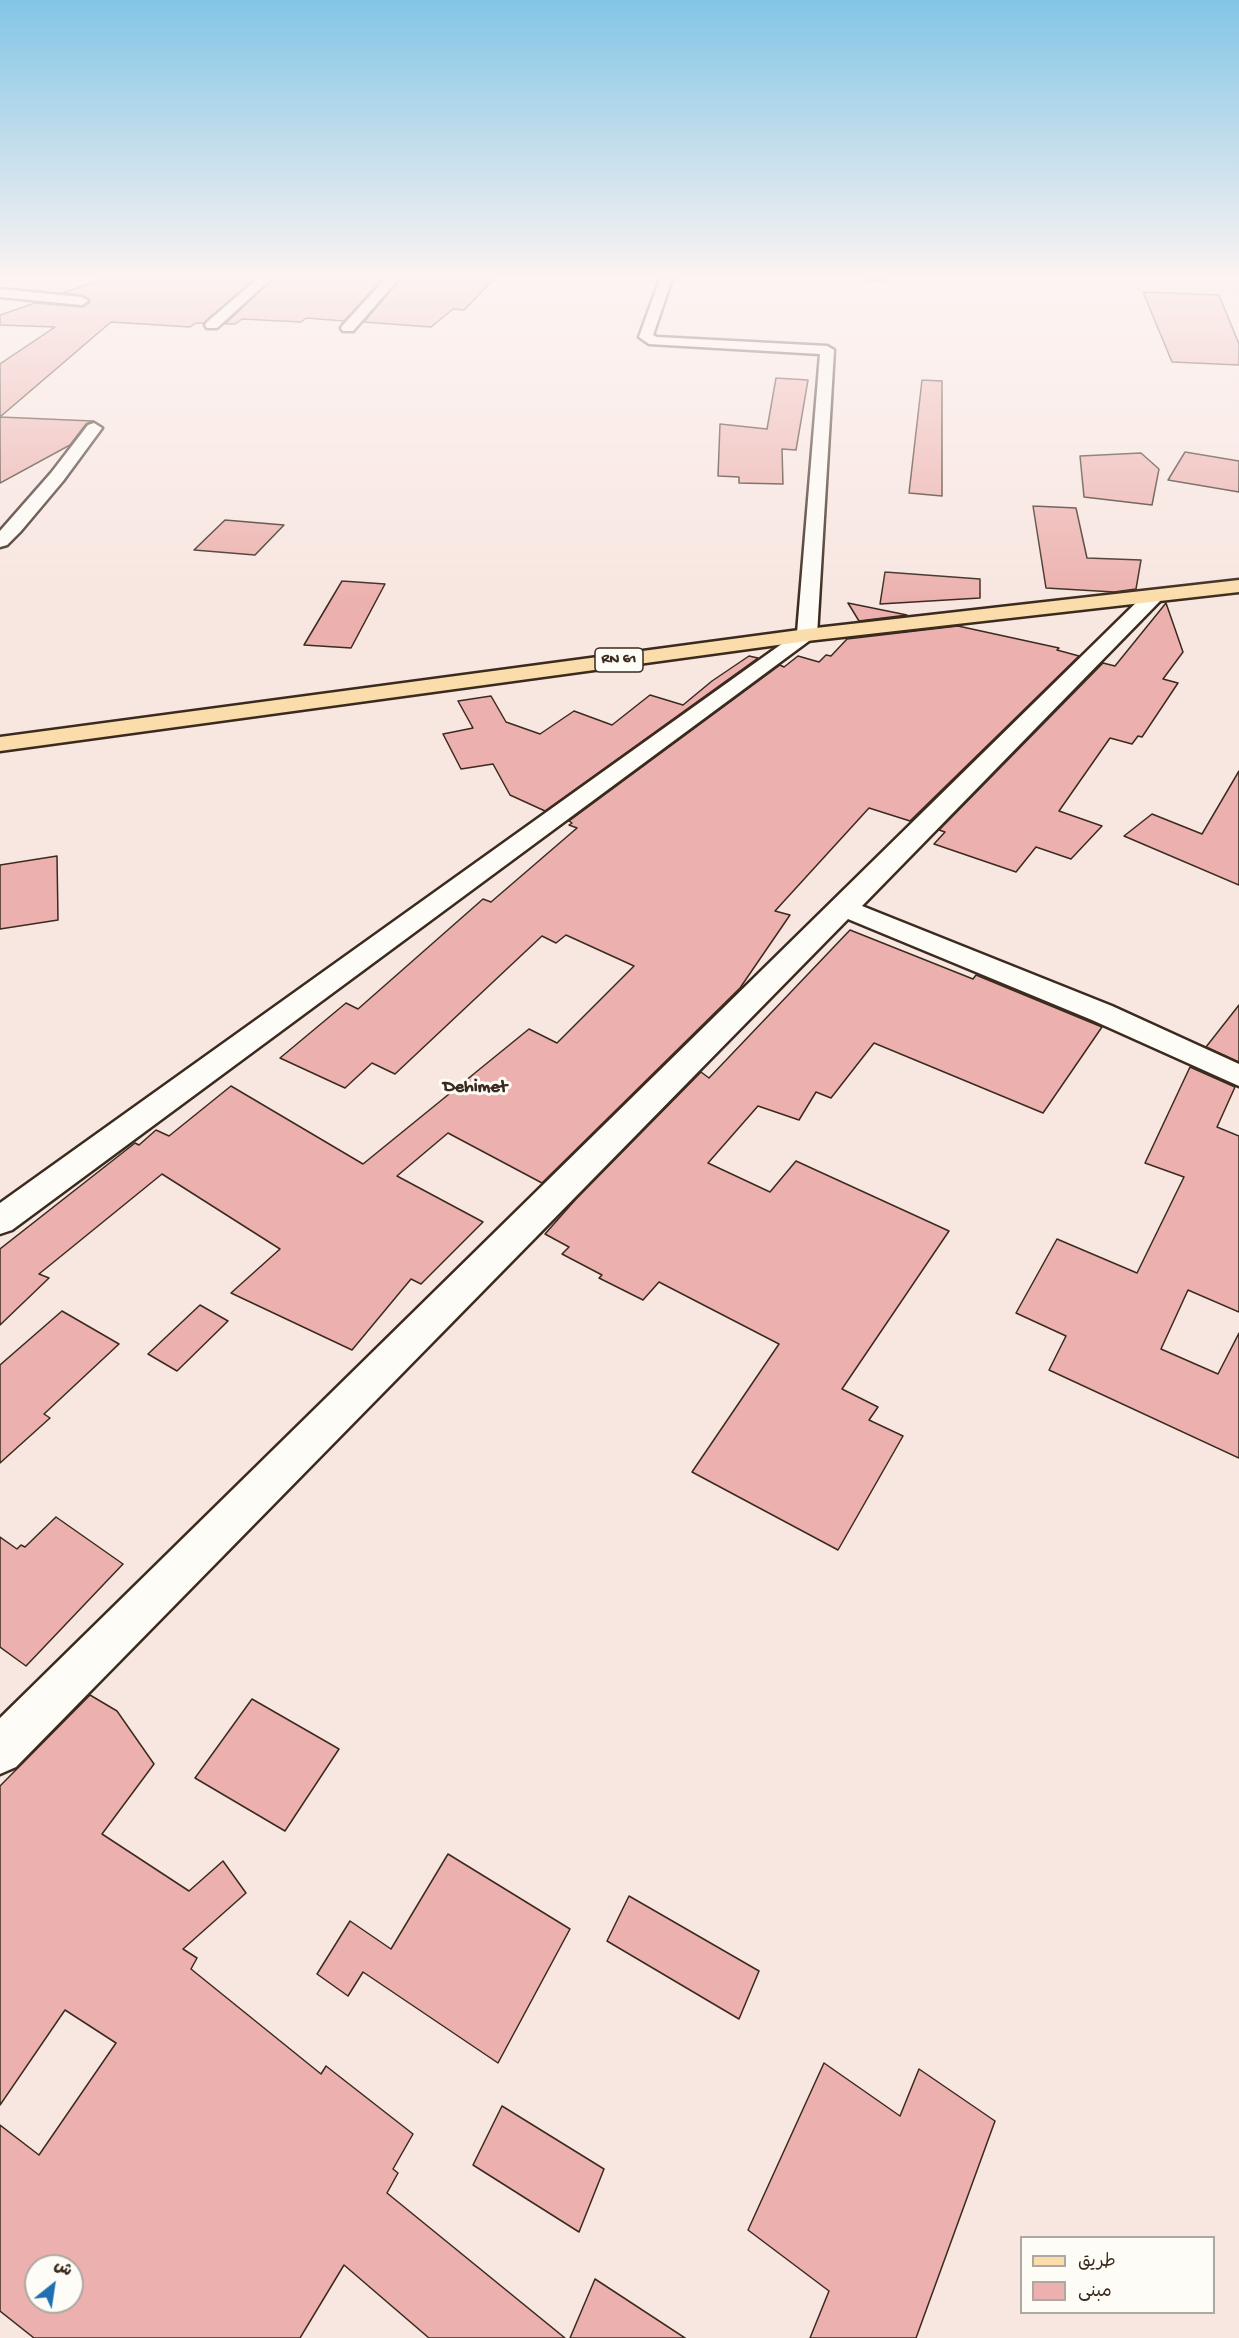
<!DOCTYPE html>
<meta charset="utf-8">
<style>
body{margin:0}
#map{position:relative;width:1239px;height:2338px;overflow:hidden;background:#f8e6e1;font-family:"Gochi Hand","Playpen Sans Arabic",sans-serif}
canvas{display:block}
.legend{position:absolute;left:1020px;top:2236px;width:195px;height:78px;box-sizing:border-box;background:#fdfcf7;border:2px solid #afa8a0;margin:0;padding:8px 10px;list-style:none;font-size:18px;color:#3b2a1e}
.legend li{display:flex;align-items:center;gap:12px;height:30px}
.legend b{width:30px;border:2px solid #afa8a0}
.north{position:absolute;left:24px;top:2254px;width:60px;height:60px;box-sizing:border-box;background:#fdfcf7;border:2px solid #afa8a0;border-radius:50%;rotate:30deg;font-size:16px;font-weight:700;line-height:24px;text-align:center;color:#3b2a1e}
.north::after{content:'';display:block;margin:auto;width:21px;height:27px;background:#1f6fb2;clip-path:polygon(50% 0,100% 100%,50% 72%,0 100%)}
</style>
<div id="map">
<canvas width="1239" height="2338"></canvas>
<ul class="legend">
<li><b style="height:8px;background:#fbddab"></b>طريق</li>
<li><b style="height:16px;background:#ecb1ae"></b>مبنى</li>
</ul>
<div class="north">ش</div>
</div>
<script>
const ctx = document.querySelector('canvas').getContext('2d');
ctx.lineJoin = 'round';
function fill(path, color) { ctx.fillStyle = color; ctx.fill(path, 'evenodd'); }
const shape = rows => new Path2D(rows.map(r => 'M' + r).join(''));
function strokePath(path, color, width, dash) { ctx.strokeStyle = color; ctx.lineWidth = width; ctx.lineCap = dash ? 'butt' : 'round'; ctx.setLineDash(dash || []); ctx.stroke(path); }
function label(font, color, halo, rows, align = 'center') {
  ctx.font = font + ' "Gochi Hand",sans-serif'; ctx.lineWidth = 6; ctx.setLineDash([]); ctx.textBaseline = 'middle'; ctx.strokeStyle = halo; ctx.fillStyle = color; for (const [text, x, y, turn = 0] of rows) {
    ctx.save(); ctx.translate(x, y); ctx.rotate((+turn || 0) * Math.PI / 180); ctx.textAlign = isNaN(turn) ? turn : align; if (halo) ctx.strokeText(text, 0, 0); ctx.fillText(text, 0, 0); ctx.restore();
  }
}
const building = shape([
 [111,276,258,276,204,323,196,323,190,327,111,322,0,417,93,421,86,424,70,445,0,483,0,364,55,327,0,325,0,315,35,303,83,307,90,302,89,299,82,295,63,293,111,276],
 [276,276,385,276,344,321,306,318,301,322,242,319,235,324,225,324,276,276],
 [403,276,497,276,464,310,453,309,431,327,364,322,403,276],
 [1143,292,1219,295,1239,344,1239,365,1172,362,1143,292],
 [776,378,808,380,796,450,782,449,783,484,739,483,739,477,718,476,720,424,767,429,776,378],
 [922,380,942,381,942,496,909,493,922,380],
 [1185,452,1239,461,1239,492,1168,480,1185,452],
 [1141,453,1159,469,1152,505,1084,497,1080,456,1141,453],
 [1033,506,1076,508,1087,558,1141,560,1136,589,1114,592,1046,588,1033,506],
 [225,520,284,525,255,555,194,550,225,520],
 [885,572,980,579,980,598,880,604,885,572],
 [342,581,385,584,351,648,304,645,342,581],
 [848,603,907,615,859,621,848,603],
 [1166,603,1183,652,1163,679,1178,683,1142,737,1138,736,1132,744,1110,738,1059,811,1102,826,1071,859,1036,847,1016,872,934,844,945,832,939,830,1103,663,1115,666,1166,603],
 [958,626,1059,648,1057,650,1079,656,910,821,869,808,775,911,790,915,740,988,542,1183,448,1133,397,1176,483,1222,421,1284,411,1279,352,1350,231,1293,280,1249,162,1174,39,1274,49,1278,0,1325,0,1249,135,1143,139,1145,156,1130,169,1136,231,1086,363,1164,529,1029,557,1043,634,966,566,935,556,943,542,936,395,1074,372,1063,345,1088,280,1058,346,1003,358,1009,483,899,491,902,577,828,569,825,572,823,569,821,780,665,784,667,798,656,819,662,826,655,831,656,847,639,958,626],
 [749,656,758,658,545,811,510,795,493,764,461,769,443,734,473,728,458,701,491,696,506,722,540,734,574,711,612,725,650,695,683,705,712,681,749,656],
 [1239,771,1239,885,1124,836,1152,814,1202,834,1239,771],
 [57,856,58,920,0,929,0,865,57,856],
 [850,930,973,979,976,975,1102,1027,1043,1113,874,1043,831,1098,816,1092,799,1120,758,1106,708,1163,770,1192,796,1161,949,1231,842,1389,878,1407,869,1420,903,1436,838,1550,692,1472,779,1344,659,1282,643,1300,599,1278,602,1275,562,1254,569,1247,545,1234,576,1199,701,1072,709,1078,850,930],
 [1239,1005,1239,1062,1206,1047,1239,1005],
 [1190,1067,1235,1087,1217,1127,1239,1136,1239,1312,1188,1290,1161,1349,1218,1374,1239,1333,1239,1458,1049,1370,1066,1336,1016,1313,1057,1239,1137,1273,1184,1177,1145,1163,1190,1067],
 [200,1305,228,1321,177,1371,148,1354,200,1305],
 [62,1311,119,1344,44,1414,50,1418,0,1463,0,1365,62,1311],
 [56,1517,123,1564,26,1666,0,1647,0,1537,17,1549,21,1545,25,1547,56,1517],
 [90,1695,117,1711,154,1764,102,1834,189,1891,223,1861,246,1893,183,1949,197,1958,191,1969,321,2074,326,2066,413,2134,393,2169,398,2173,387,2193,565,2338,429,2338,344,2265,300,2338,34,2338,0,2311,0,2125,39,2155,116,2043,65,2010,0,2105,0,1786,90,1695],
 [36,2266,72,2266,72,2302,36,2302,36,2266],
 [252,1699,339,1749,285,1831,195,1778,252,1699],
 [448,1854,570,1929,498,2063,363,1972,348,1996,317,1974,350,1921,391,1949,448,1854],
 [629,1896,759,1971,739,2019,607,1941,629,1896],
 [824,2063,900,2116,919,2069,995,2121,916,2338,810,2338,829,2291,748,2230,824,2063],
 [502,2106,604,2169,579,2232,473,2165,502,2106],
 [595,2279,685,2338,570,2338,595,2279]
]);
fill(building, '#ecb1ae');
strokePath(building, '#3b2a1e', 1.5);
const minor = shape([
 [261,276,274,276,217,328,207,328,205,325,207,322,261,276],
 [388,276,401,276,353,331,343,331,341,328,343,325,388,276],
 [661,276,673,276,653,335,657,337,827,346,834,350,817,635,12,1230,0,1234,0,1203,797,633,820,354,649,344,639,337,661,276],
 [866,276,884,276,882,279,872,280,866,276],
 [0,289,82,297,88,301,82,305,0,297,0,289],
 [94,423,102,428,63,481,21,531,7,545,0,547,0,531,51,473,88,425,94,423],
 [1153,591,1160,593,1163,597,1160,601,862,906,1112,1006,1239,1064,1239,1086,1092,1020,848,919,16,1767,0,1774,0,1718,1146,593,1153,591]
]);
const major = shape([
 [1239,580,1239,592,807,641,0,751,0,737,807,629,1239,580]
]);
strokePath(minor, '#3b2a1e', 5);
strokePath(major, '#3b2a1e', 5);
fill(minor, '#fdfcf7');
fill(major, '#fbddab');
const sky = ctx.createLinearGradient(0, 0, 0, 603);
sky.addColorStop(0, '#83c5e6');
sky.addColorStop(0.46, '#fcf4f2');
sky.addColorStop(1, '#fcf4f200');
ctx.fillStyle = sky;
ctx.fillRect(0, 0, 1239, 603);
for (const [x, y, w] of [
 [619,660,48]
]) { const box = new Path2D(); box.roundRect(x - w / 2, y - 12, w, 24, 4.5); ctx.fillStyle = '#fdfcf7'; ctx.fill(box); strokePath(box, '#3b2a1e', 1.5); }
label('bold 15px', '#3b2a1e', null, [
 ["RN 61",619,660]
]);
label('bold 18px', '#3b2a1e', '#fdfcf7', [
 ["Dehimet",475,1088]
]);
</script>
